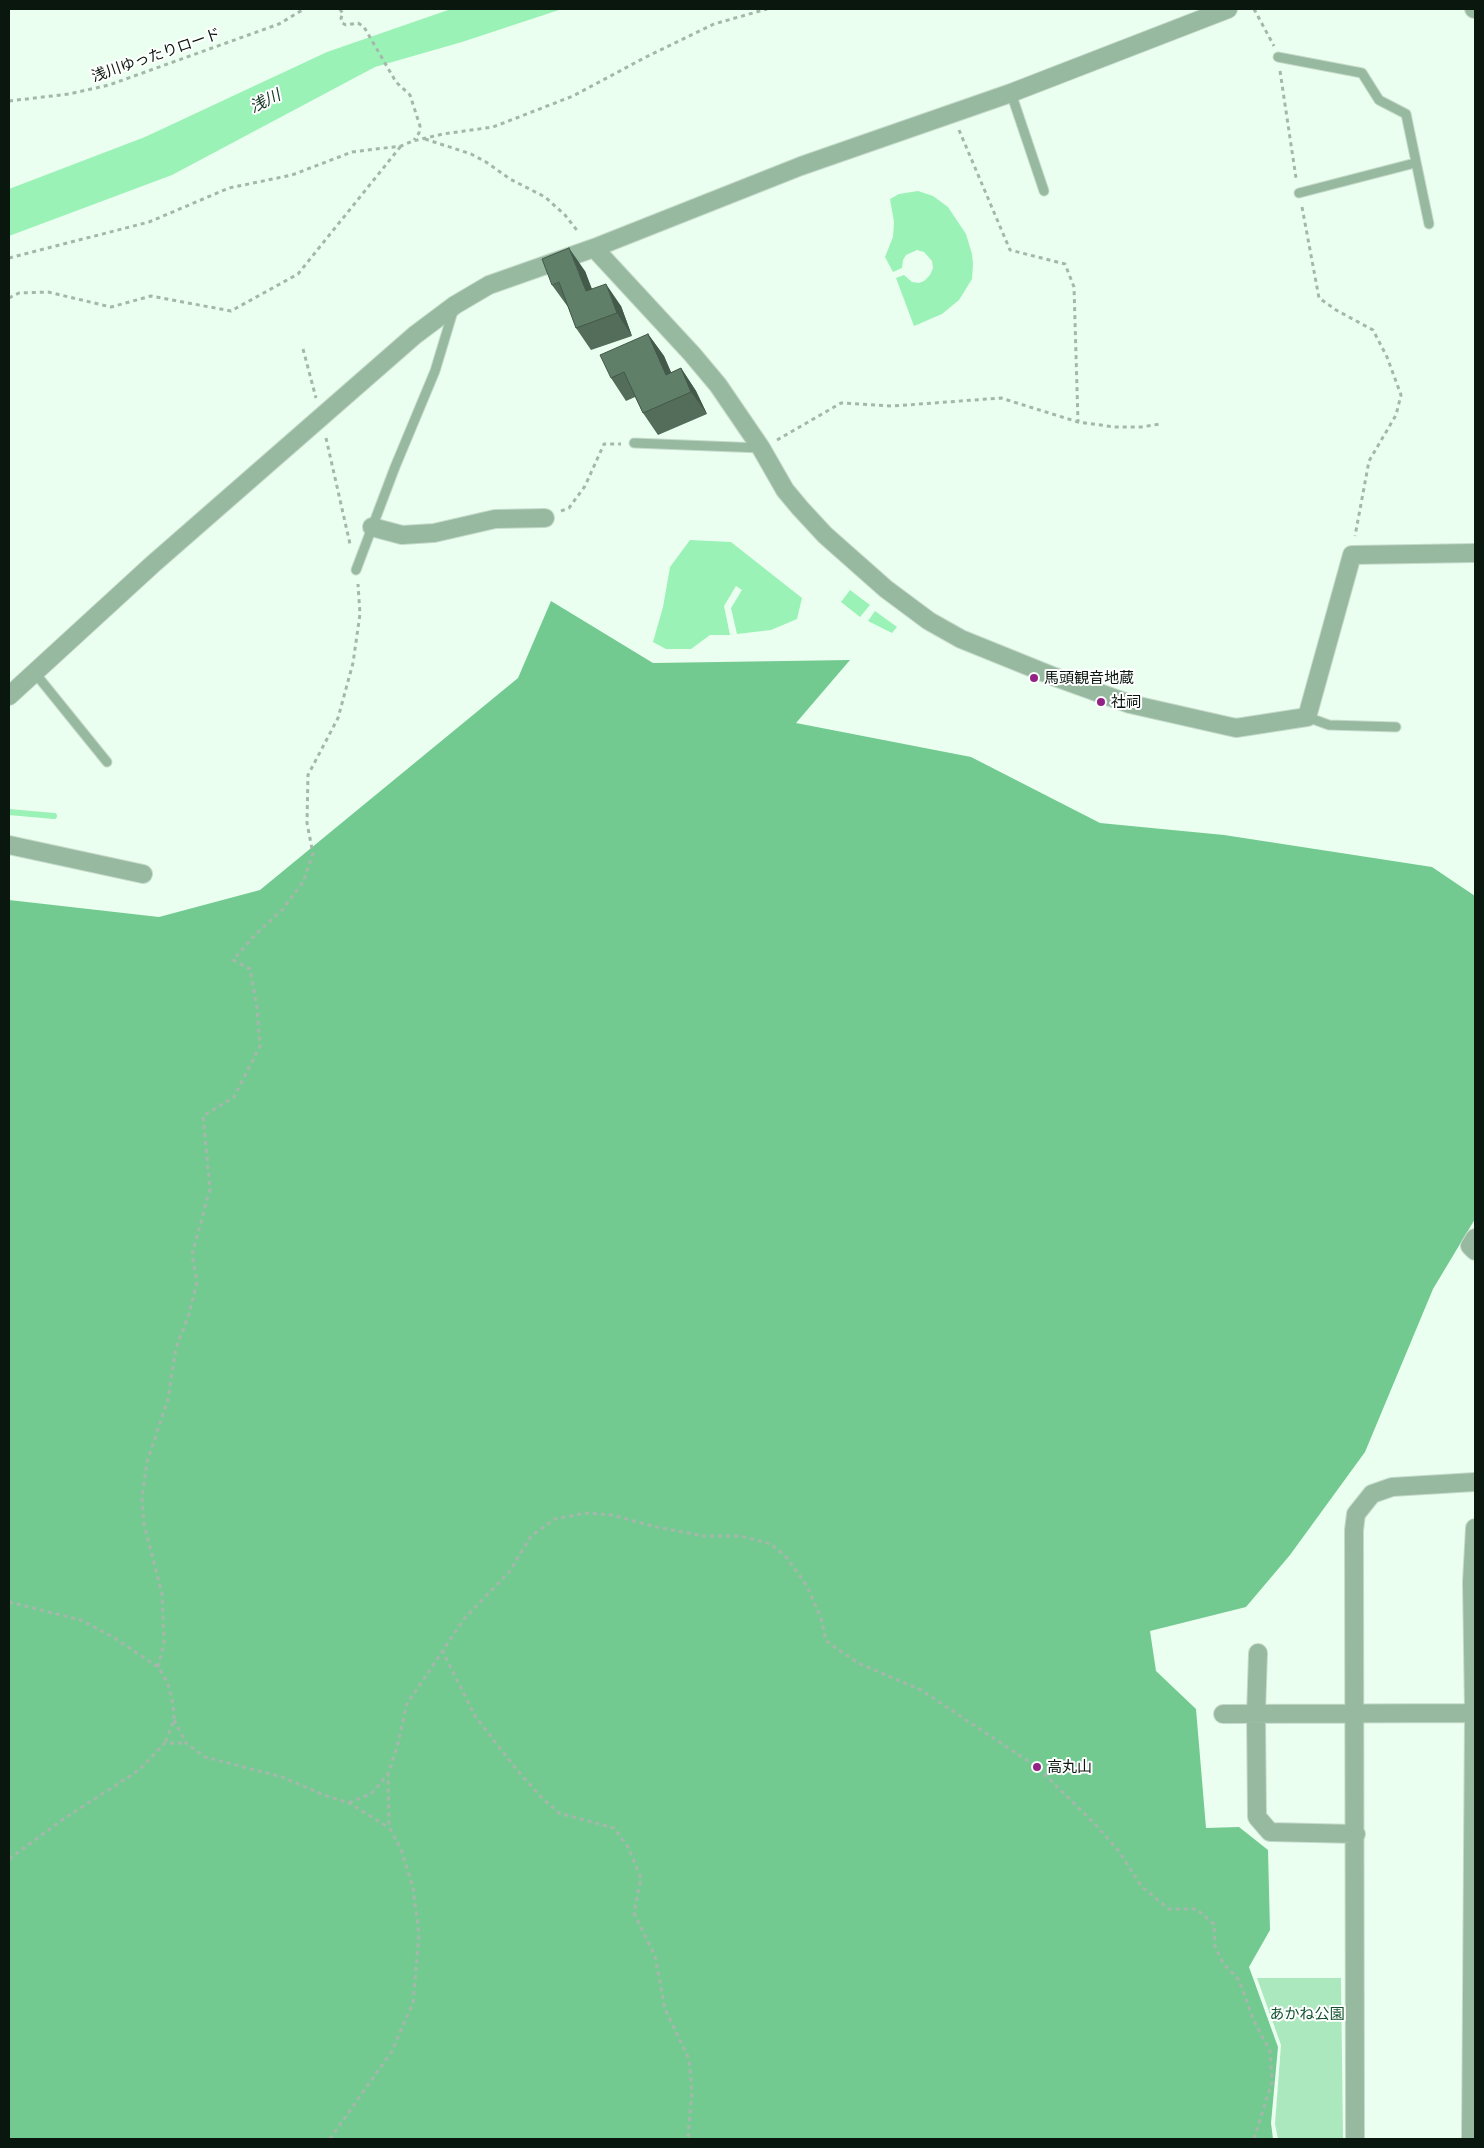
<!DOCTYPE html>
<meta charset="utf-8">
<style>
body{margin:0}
#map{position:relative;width:1484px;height:2148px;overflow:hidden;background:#eaffef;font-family:"Exo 2",sans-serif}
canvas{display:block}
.frame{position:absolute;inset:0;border:10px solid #0a170f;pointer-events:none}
</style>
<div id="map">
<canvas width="1484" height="2148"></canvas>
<div class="frame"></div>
</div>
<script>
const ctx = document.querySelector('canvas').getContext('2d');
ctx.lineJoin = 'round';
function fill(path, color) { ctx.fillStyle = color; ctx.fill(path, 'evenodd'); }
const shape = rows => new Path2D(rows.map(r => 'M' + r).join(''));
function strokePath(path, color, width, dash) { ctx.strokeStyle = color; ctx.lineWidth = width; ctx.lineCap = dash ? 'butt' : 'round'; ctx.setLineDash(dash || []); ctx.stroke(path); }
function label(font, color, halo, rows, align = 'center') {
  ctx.font = font + ' "Exo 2","Noto Sans JP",sans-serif'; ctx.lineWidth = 4; ctx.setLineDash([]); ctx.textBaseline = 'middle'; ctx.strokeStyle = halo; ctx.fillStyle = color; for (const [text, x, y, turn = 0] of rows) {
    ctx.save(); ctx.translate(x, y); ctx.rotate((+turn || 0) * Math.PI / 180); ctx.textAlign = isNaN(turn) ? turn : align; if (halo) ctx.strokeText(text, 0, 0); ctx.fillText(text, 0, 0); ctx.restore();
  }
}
fill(shape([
 [1257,1978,1341,1978,1343,2139,1278,2139,1275,2124,1281,2045]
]), '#abe8be');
fill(shape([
 [551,601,653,663,850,660,796,723,971,757,1100,823,1224,835,1432,867,1475,896,1475,1219,1433,1289,1365,1452,1290,1555,1246,1607,1150,1631,1156,1671,1196,1709,1206,1828,1239,1827,1268,1850,1270,1930,1249,1967,1278,2047,1271,2123,1273,2139,9,2139,9,900,159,917,260,890,518,678]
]), '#73ca91');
fill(shape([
 [451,9,562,9,462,42,375,67,172,175,9,236,9,189,145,137,327,52],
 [918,191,933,196,948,207,966,234,972,254,973,264,972,279,959,300,942,314,914,326,896,278,904,275,912,282,919,283,924,281,930,275,933,268,932,261,924,252,917,250,906,255,903,260,902,268,893,272,885,257,893,237,894,222,890,199,899,194],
 [690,540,731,542,802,598,797,619,771,630,737,634,731,608,742,590,736,586,724,606,730,635,710,635,691,649,666,649,653,642,663,607,670,567],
 [850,590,870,605,860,617,841,602],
 [875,611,897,627,892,633,868,621]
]), '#9bf2b7');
strokePath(shape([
 [9,812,54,816]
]), '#9bf2b7', 6);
const service = shape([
 [1278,57,1362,73,1379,100,1406,114,1429,224],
 [1011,93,1044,191],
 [1299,193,1415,163],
 [634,443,761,448],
 [356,570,395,467,435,371,454,308],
 [35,673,107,762],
 [1307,717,1329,725,1396,727]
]);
const minor = shape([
 [1474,9,1475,9],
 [594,248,692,354,718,385,761,448,785,490,800,508,825,535,886,589,929,621,961,639,1055,677,1130,704,1236,728,1307,717,1352,555,1475,553],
 [372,527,402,535,434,533,495,519,545,518],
 [9,696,153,564,415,335,455,305,489,285,594,248,801,166,1011,93,1228,9],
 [9,845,143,874],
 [1475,1238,1470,1246,1475,1251],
 [1258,1653,1256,1714,1257,1817,1270,1832,1356,1834],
 [1223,1714,1475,1713],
 [1355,2139,1354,1530,1356,1514,1372,1494,1392,1487,1475,1482],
 [1471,2139,1474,1712,1472,1582,1475,1528]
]);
strokePath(service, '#c6dacb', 11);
strokePath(minor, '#c6dacb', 20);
strokePath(shape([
 [340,9,343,14,341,18,342,23,346,25,358,23,364,27,396,82,410,95,420,126,419,133,414,140],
 [1254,9,1274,46],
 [1280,71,1296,178],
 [9,101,69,94,109,85,279,24,304,9],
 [959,130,1010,250,1065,264,1074,287,1078,422],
 [425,139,471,154,486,162,510,179,545,197,565,215,579,233],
 [1302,207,1319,298,1336,310,1373,330,1387,357,1401,395,1396,415,1369,461,1355,536],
 [9,258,149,222,229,188,292,175,352,152,401,146,413,141,443,134,493,127,573,96,646,57,714,24,767,9],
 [9,298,19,293,48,292,111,307,151,296,231,311,298,274,401,146],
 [303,349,316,398],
 [326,438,350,544],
 [777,440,841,403,893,406,1001,398,1078,422,1115,427,1141,427,1160,424],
 [561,511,569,508,585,486,604,444,621,444],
 [9,1602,81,1620,113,1637,158,1667,168,1683,173,1704,174,1720,165,1743],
 [442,1650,475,1716,517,1770,541,1797,559,1813,614,1828,628,1847,641,1878,634,1913,655,1956,665,2009,689,2059,692,2093,688,2135,691,2139],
 [158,1667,164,1643,162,1594,144,1524,142,1498,147,1462,168,1399,176,1348,189,1314,197,1282,192,1255,210,1189,203,1116,234,1097,260,1046,257,1008,250,969,233,960,256,934,283,909,303,882,313,854,307,823,308,775,338,718,353,663,360,614,358,584],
 [174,1720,186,1743,205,1757,282,1777,324,1795,349,1803,388,1827],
 [349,1803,372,1793,388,1774,397,1747,407,1704,464,1619,509,1572,531,1536,555,1519,586,1513,612,1515,656,1527,704,1536,741,1536,771,1544,786,1557,807,1586,821,1618,826,1641,858,1663,921,1690,1037,1767,1096,1825,1118,1850,1142,1887,1169,1909,1196,1909,1214,1924,1215,1946,1223,1963,1239,1980,1254,2021,1270,2051,1272,2082,1254,2139],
 [9,1859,62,1820,139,1770,165,1743,186,1743],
 [330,2139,392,2051,413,2003,419,1934,413,1887,401,1849,389,1827,388,1775]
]), '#a5b7aa', 3, [4, 4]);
strokePath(service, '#96b9a0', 9);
strokePath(minor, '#96b9a0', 18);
fill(shape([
 [585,271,592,289,621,306,632,336,591,350,576,328,568,307,552,285],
 [648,334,664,356,671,373,681,368,696,391,707,414,658,435,643,413,635,397,626,401,611,378]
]), '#536d5a');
fill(shape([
 [569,248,585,271,601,314,586,291],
 [606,284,621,306,632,336,617,313],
 [648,334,664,356,682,397,666,375],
 [681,368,696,391,707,414,691,392]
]), '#43594a');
const building = shape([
 [569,248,586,291,606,284,617,313,576,328,559,282,552,285,542,259,569,248],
 [648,334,666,375,681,368,691,392,643,413,624,372,611,378,600,355,648,334]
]);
fill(building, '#607f69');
strokePath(building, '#43594a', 1);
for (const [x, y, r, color] of [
 [1034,678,5,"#922384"],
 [1101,702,5,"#922384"],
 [1037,1767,5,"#922384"]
]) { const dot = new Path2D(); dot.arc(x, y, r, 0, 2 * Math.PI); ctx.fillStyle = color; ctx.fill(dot); strokePath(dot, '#fff', 2); }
label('15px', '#0a170f', '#fff', [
 ["浅川ゆったりロード",156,55,-19]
]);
label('15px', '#0a170f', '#fff', [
 ["馬頭観音地蔵",1044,678],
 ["社祠",1111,702],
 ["高丸山",1047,1767]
], 'left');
label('15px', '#10522d', '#fff', [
 ["あかね公園",1307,2014]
]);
label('italic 16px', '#133821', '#fff', [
 ["浅川",265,101,-26]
]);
</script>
